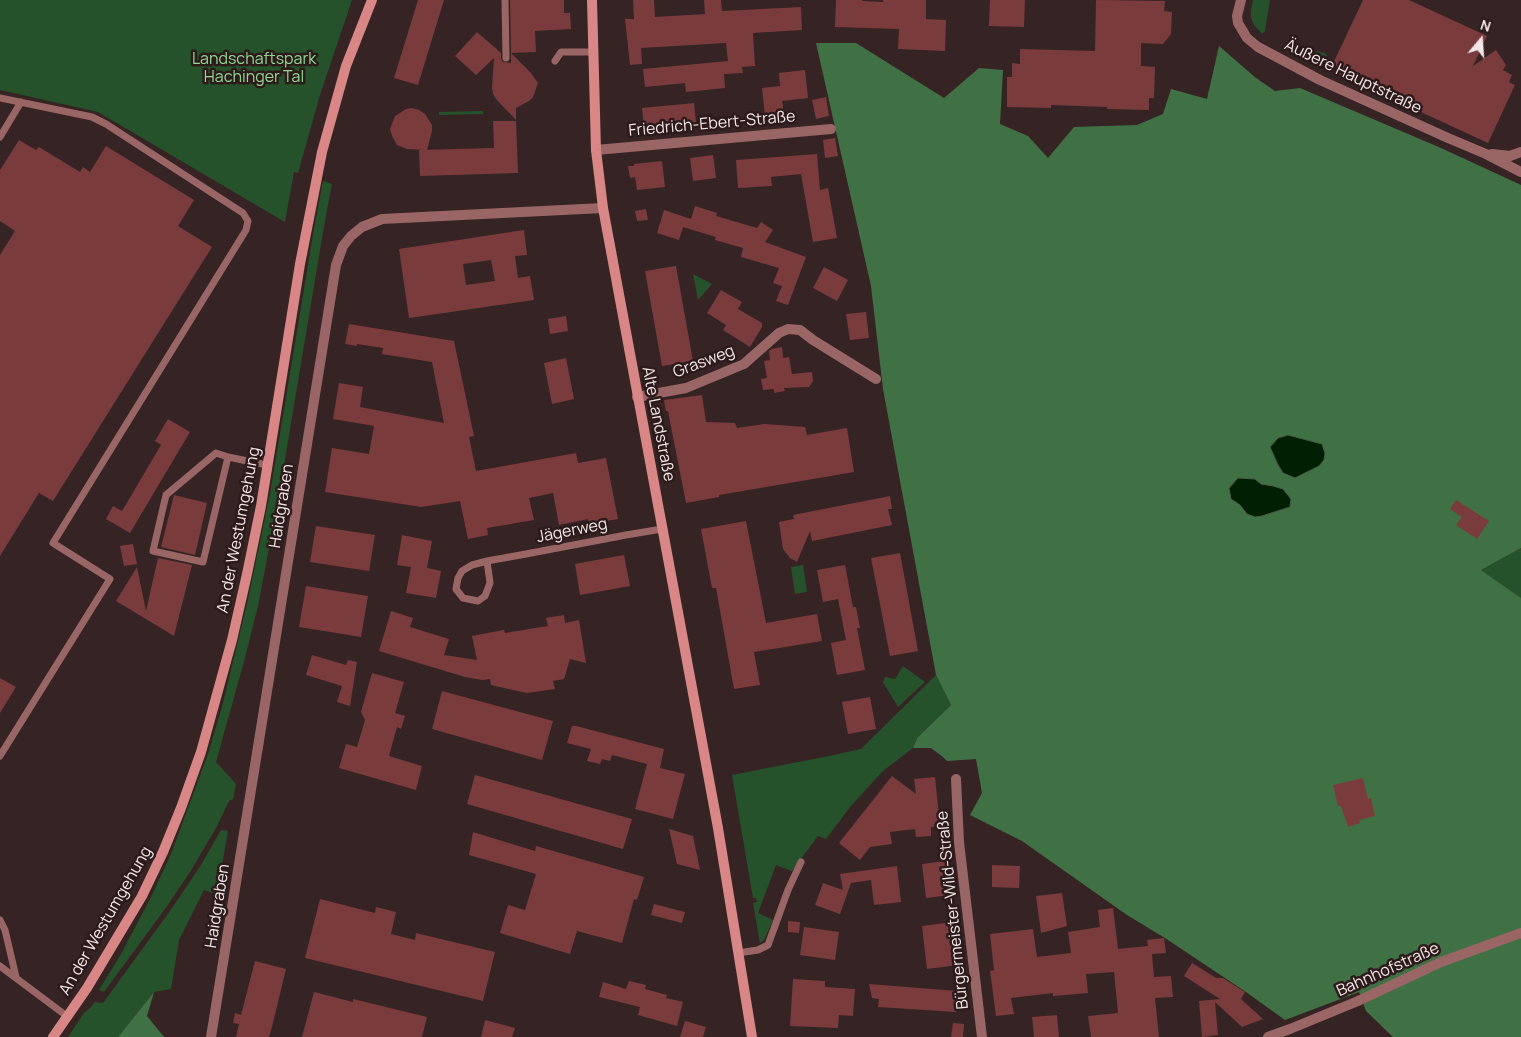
<!DOCTYPE html>
<meta charset="utf-8">
<style>
body{margin:0}
#map{position:relative;width:1521px;height:1037px;overflow:hidden;background:#362424;font-family:Manrope,sans-serif}
canvas{display:block}
.north{position:absolute;left:1456px;top:15px;width:50px;height:50px;-webkit-text-stroke:4px #2c1b1a;paint-order:stroke;rotate:18deg;font-size:14px;font-weight:700;line-height:20px;text-align:center;color:#f3e6e6}
.north::after{content:'';display:block;margin:auto;width:18px;height:22px;background:#f3e6e6;clip-path:polygon(50% 0,100% 100%,50% 72%,0 100%)}
</style>
<div id="map">
<canvas width="1521" height="1037"></canvas>
<div class="north">N</div>
</div>
<script>
const ctx = document.querySelector('canvas').getContext('2d');
ctx.lineJoin = 'round';
function fill(path, color) { ctx.fillStyle = color; ctx.fill(path, 'evenodd'); }
const shape = rows => new Path2D(rows.map(r => 'M' + r).join(''));
function strokePath(path, color, width, dash) { ctx.strokeStyle = color; ctx.lineWidth = width; ctx.lineCap = dash ? 'butt' : 'round'; ctx.setLineDash(dash || []); ctx.stroke(path); }
function label(font, color, halo, rows, align = 'center') {
  ctx.font = font + ' Manrope,sans-serif'; ctx.lineWidth = 5; ctx.setLineDash([]); ctx.textBaseline = 'middle'; ctx.strokeStyle = halo; ctx.fillStyle = color; for (const [text, x, y, turn = 0] of rows) {
    ctx.save(); ctx.translate(x, y); ctx.rotate((+turn || 0) * Math.PI / 180); ctx.textAlign = isNaN(turn) ? turn : align; if (halo) ctx.strokeText(text, 0, 0); ctx.fillText(text, 0, 0); ctx.restore();
  }
}
fill(shape([
 [0,0,352,0,320,95,298,173,294,172,285,222,98,112,0,90],
 [1253,0,1270,0,1265,31,1262,34,1254,25,1251,18,1251,10],
 [1316,51,1325,53,1327,56,1327,59,1322,67,1304,57,1313,59],
 [483,111,483,114,439,115,439,112],
 [323,181,332,184,323,232,279,495,258,606,245,658,216,762,236,784,233,799,229,801,216,828,190,872,165,909,104,992,99,990,121,954,150,899,171,854,208,754,223,703,247,604,270,494,314,229],
 [693,274,712,284,698,300],
 [1521,548,1521,598,1481,570],
 [803,565,807,592,795,594,791,567],
 [903,666,925,682,898,707,883,682,885,677,895,679],
 [936,675,951,705,917,738,913,748,883,771,850,807,826,839,818,836,792,871,776,865,758,913,773,920,764,940,760,943,753,903,757,902,756,898,753,898,732,775,834,755,861,749],
 [221,830,228,831,217,894,204,890,179,940,171,989,154,992,118,1037,68,1037,84,1013,90,1008,95,1002,103,1003,170,911,201,865]
]), '#25522a');
fill(shape([
 [816,43,856,43,944,98,979,68,1003,70,1000,124,1028,136,1048,158,1074,127,1137,125,1163,114,1171,89,1207,99,1219,46,1256,78,1275,91,1300,88,1441,148,1521,185,1521,548,1481,570,1521,598,1521,1037,1393,1037,1366,1011,1359,992,1285,1020,1246,992,1165,938,1127,915,1022,841,970,815,982,793,976,759,947,761,943,757,931,748,913,748,917,738,951,705,936,675,883,389,871,286],
 [154,992,147,1016,164,1037,118,1037]
]), '#407145');
const water = shape([
 [1288,435,1322,444,1325,453,1324,460,1319,466,1295,478,1283,473,1278,465,1270,447,1278,438,1288,435],
 [1238,478,1255,479,1261,484,1273,486,1283,489,1291,499,1290,507,1262,516,1255,517,1247,514,1240,505,1231,499,1229,488,1238,478]
]);
fill(water, '#002003');
strokePath(water, '#495b47', 1);
fill(shape([
 [418,0,444,0,418,85,394,78],
 [510,0,564,0,564,13,570,13,571,29,535,31,536,52,511,53],
 [633,0,654,0,655,17,705,14,704,0,721,0,722,11,801,7,802,30,753,33,755,66,742,67,743,73,724,74,725,88,686,92,685,83,645,87,643,69,728,61,726,43,641,48,642,64,630,65,625,19,634,19],
 [836,0,862,0,862,1,883,2,883,0,926,0,926,19,946,20,945,51,898,49,899,29,835,27],
 [990,0,1025,0,1024,27,989,26],
 [1096,0,1165,1,1164,11,1172,12,1171,34,1163,44,1141,43,1141,66,1155,67,1154,98,1149,98,1149,110,1107,109,1107,107,1051,105,1051,108,1007,107,1007,77,1012,77,1012,63,1020,64,1020,49,1095,51],
 [1363,0,1409,0,1487,36,1473,66,1496,50,1506,65,1503,70,1512,75,1509,82,1515,85,1488,143,1330,70],
 [477,32,501,53,501,59,503,62,511,63,511,53,531,73,538,83,533,97,529,101,516,108,516,120,496,99,493,94,492,88,494,58,476,75,455,56],
 [805,70,808,98,782,101,784,114,765,116,762,88,780,86,779,73],
 [826,97,829,116,816,119,812,100],
 [694,103,696,123,685,124,685,122,644,126,642,108],
 [412,108,419,110,425,114,432,125,432,131,427,150,407,149,397,145,392,136,390,129,395,116,406,109],
 [493,121,516,121,518,173,420,176,419,150,494,148],
 [835,138,838,156,825,158,823,140],
 [19,140,36,150,39,147,80,172,83,167,90,172,106,146,194,200,178,226,212,247,53,501,39,493,0,556,0,255,15,231,0,221,0,170],
 [817,154,820,190,828,188,837,238,813,242,801,174,771,177,772,186,738,188,736,160],
 [713,155,716,178,693,181,690,158],
 [662,161,665,187,637,190,635,177,630,178,628,166,634,166,634,164],
 [695,206,717,213,716,216,757,228,761,222,773,230,765,242,806,257,788,305,776,301,782,286,773,283,779,268,741,257,743,248,715,240,716,237,683,227,679,240,657,233,664,210,691,219],
 [646,209,648,220,637,221,635,211],
 [524,230,527,255,515,256,518,278,530,276,534,300,409,318,399,249],
 [491,260,495,281,466,285,463,264],
 [676,266,693,361,662,366,645,271],
 [824,267,848,280,837,301,813,288],
 [721,290,742,302,738,309,762,323,762,327,750,347,723,330,726,325,707,313],
 [866,312,869,338,850,340,846,314],
 [566,316,568,331,550,334,548,319],
 [349,324,454,341,474,436,469,437,476,471,576,453,578,463,606,458,618,519,589,524,588,519,559,525,553,493,529,498,534,520,487,528,488,535,468,539,460,501,421,507,325,492,332,448,369,454,374,426,333,419,339,383,363,387,360,407,444,423,432,362,382,354,383,348,357,344,357,346,345,344],
 [782,347,783,358,789,357,792,374,812,372,813,381,809,387,784,388,785,391,774,393,774,389,763,390,761,379,767,378,764,361,770,360,769,351,772,349],
 [566,358,574,399,552,404,544,363],
 [702,395,706,422,735,423,737,428,765,424,805,427,807,435,847,428,854,472,719,495,719,497,686,503,668,411,666,411,664,400],
 [168,419,190,432,130,533,106,519,113,506,122,511,161,445,155,441],
 [174,495,207,503,195,555,161,547],
 [890,496,892,509,888,509,892,525,812,541,810,531,797,562,790,558,783,549,779,522,794,519,793,515],
 [1456,500,1489,521,1477,539,1456,525,1462,517,1450,509],
 [746,521,766,623,817,614,822,641,754,652,760,685,734,689,716,588,712,588,701,529],
 [316,526,375,535,369,571,310,562],
 [402,535,432,541,427,568,441,571,436,598,406,593,411,567,397,565],
 [133,544,137,564,124,566,120,546],
 [900,553,918,651,890,656,871,558],
 [624,555,630,586,580,595,575,564],
 [158,558,192,565,174,636,116,601,137,567,146,611],
 [845,565,853,607,856,607,860,628,857,628,865,670,837,675,831,643,846,640,838,599,823,602,817,570],
 [306,586,368,596,361,637,299,627],
 [391,611,413,618,410,627,449,639,444,655,477,660,472,636,504,630,505,633,548,626,546,618,564,615,565,623,579,620,586,663,570,659,564,679,553,681,555,689,527,693,495,686,491,685,490,679,482,680,465,677,379,651],
 [312,655,346,665,348,660,357,662,350,706,337,702,342,686,306,675],
 [372,673,404,682,395,713,405,716,401,729,397,727,389,756,422,766,416,790,339,768,346,744,357,747,365,720,361,712],
 [0,678,16,687,0,713],
 [442,691,553,721,542,760,432,729],
 [870,697,876,729,848,734,842,702],
 [572,726,576,726,664,749,660,768,685,774,673,819,635,809,647,764,612,755,610,761,602,759,600,764,587,761,591,749,567,743],
 [475,775,632,819,623,849,467,804],
 [892,776,916,794,914,779,935,777,940,826,931,827,931,836,916,837,915,829,890,832,892,844,870,847,860,860,839,843],
 [1363,778,1368,799,1371,798,1375,816,1359,820,1360,823,1348,827,1341,806,1338,806,1333,785],
 [669,829,693,836,700,870,677,864],
 [473,832,535,851,536,846,644,877,637,900,634,899,622,943,577,931,570,954,500,933,508,905,525,910,536,874,469,855],
 [945,861,950,895,926,898,922,864],
 [992,865,1020,866,1019,888,992,887],
 [897,866,901,902,874,905,871,880,851,883,840,914,815,905,823,883,843,890,840,874],
 [1062,893,1067,926,1041,933,1036,896],
 [320,899,375,913,376,907,396,912,391,934,415,940,416,933,495,952,483,1001,305,958],
 [654,904,685,912,682,923,651,915],
 [1113,908,1118,949,1148,946,1147,940,1164,938,1166,953,1152,954,1154,977,1171,976,1173,997,1155,998,1159,1037,1091,1037,1088,1016,1118,1013,1114,972,1086,974,1088,993,1053,996,1053,993,1011,998,1014,1014,996,1016,990,971,994,970,990,934,1033,929,1037,957,1071,953,1068,932,1100,927,1098,910],
 [788,921,800,922,799,933,788,932],
 [953,922,958,965,927,969,922,926],
 [804,927,839,932,835,960,800,955],
 [255,961,286,969,273,1023,269,1037,236,1037,239,1024,233,1023,235,1013,241,1015],
 [1192,963,1216,978,1223,978,1245,992,1241,999,1263,1019,1242,1027,1215,1002,1218,1035,1202,1037,1199,1001,1220,999,1184,976],
 [793,979,825,981,825,987,855,989,853,1016,839,1015,838,1028,790,1026],
 [629,981,646,985,645,989,667,995,666,998,683,1002,677,1026,638,1015,640,1007,599,997,603,982,626,989],
 [869,984,957,991,956,1012,878,1007,879,999,872,998],
 [314,992,353,1002,353,999,427,1017,422,1037,302,1037],
 [1057,1015,1059,1037,1034,1037,1032,1017],
 [485,1020,515,1028,512,1037,481,1037],
 [685,1021,706,1027,703,1037,680,1037],
 [953,1023,964,1024,963,1037,951,1037]
]), '#7a3b3c');
strokePath(shape([
 [505,0,506,58],
 [555,61,561,52,594,52],
 [0,98,92,117,106,124,243,213,248,221,246,230,53,543,110,579,0,756],
 [0,137,21,102],
 [228,457,203,562,153,551,166,495,216,453,228,457,267,465],
 [487,561,490,583,485,596,478,601,463,598,456,589,458,578,462,571,472,565,487,561,526,554,626,535,662,529],
 [0,920,5,930,16,977],
 [738,953,758,950,768,945,788,890,801,862],
 [0,966,68,1017]
]), '#996665', 7);
strokePath(shape([
 [1241,0,1237,16,1238,23,1247,38,1258,47,1320,80,1448,138,1486,154,1521,172],
 [596,150,831,129],
 [1492,154,1510,156,1521,152],
 [637,397,686,388,744,364,779,333,788,329,800,330,813,340,876,379],
 [956,779,959,842,982,1037],
 [211,1037,336,265,343,246,351,236,362,227,382,219,603,208],
 [1268,1037,1290,1029,1358,1001,1441,962,1521,933]
]), '#996665', 10);
strokePath(shape([
 [592,0,596,150,603,208,718,828,752,1037],
 [53,1037,87,988,142,896,163,852,181,808,201,752,232,640,247,574,261,506,300,264,322,152,346,66,372,0]
]), '#d88786', 10);
label('16px', '#8fd895', '#2c1b1a', [
 ["Landschaftspark",254,60],
 ["Hachinger Tal",254,78]
]);
label('16px', '#f3e6e6', '#2c1b1a', [
 ["Äußere Hauptstraße",1353,77,26],
 ["Friedrich-Ebert-Straße",712,124,-5],
 ["Grasweg",704,362,-21],
 ["Alte Landstraße",658,424,79],
 ["Haidgraben",282,506,-81],
 ["An der Westumgehung",239,530,-79],
 ["Jägerweg",572,531,-11],
 ["Haidgraben",218,906,-81],
 ["Bürgermeister-Wild-Straße",953,910,-96],
 ["An der Westumgehung",106,921,-60],
 ["Bahnhofstraße",1388,970,-24]
]);
</script>
